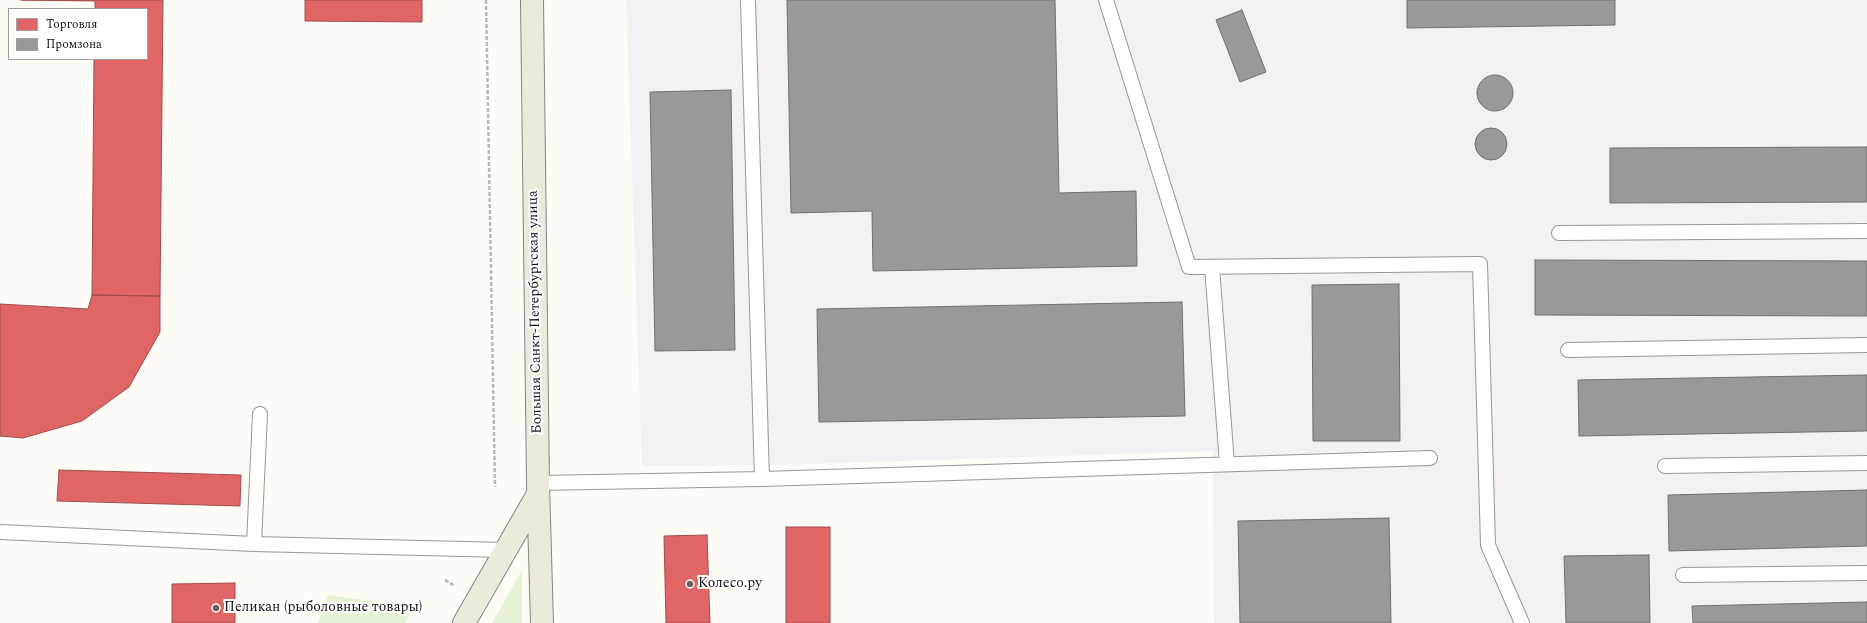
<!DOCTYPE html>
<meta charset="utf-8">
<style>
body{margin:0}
#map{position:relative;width:1867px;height:623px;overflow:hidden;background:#fdfcf7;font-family:Spectral,serif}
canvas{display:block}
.legend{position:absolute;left:8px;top:8px;width:140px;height:52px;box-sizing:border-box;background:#fff;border:1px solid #a0a0a0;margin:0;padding:5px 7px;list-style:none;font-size:12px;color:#111}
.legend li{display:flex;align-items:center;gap:8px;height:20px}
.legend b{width:20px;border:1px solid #a0a0a0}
</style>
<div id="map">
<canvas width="1867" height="623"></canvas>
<ul class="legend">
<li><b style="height:11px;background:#e06666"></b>Торговля</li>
<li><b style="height:11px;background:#999"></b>Промзона</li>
</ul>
</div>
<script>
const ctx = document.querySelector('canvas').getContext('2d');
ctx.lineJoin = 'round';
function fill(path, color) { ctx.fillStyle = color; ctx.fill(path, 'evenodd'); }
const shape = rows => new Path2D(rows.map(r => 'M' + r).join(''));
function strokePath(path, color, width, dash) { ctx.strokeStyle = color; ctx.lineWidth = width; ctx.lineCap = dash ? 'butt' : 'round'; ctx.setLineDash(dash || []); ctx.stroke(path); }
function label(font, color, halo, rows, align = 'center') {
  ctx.font = font + ' Spectral,serif'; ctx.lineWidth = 4; ctx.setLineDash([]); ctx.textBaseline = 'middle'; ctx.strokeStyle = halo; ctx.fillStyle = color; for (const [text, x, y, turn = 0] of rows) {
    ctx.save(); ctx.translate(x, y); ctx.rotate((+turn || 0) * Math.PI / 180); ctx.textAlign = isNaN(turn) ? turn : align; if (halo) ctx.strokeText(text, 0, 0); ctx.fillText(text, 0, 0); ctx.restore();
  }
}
fill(shape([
 [626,0,1867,0,1867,623,1214,623,1213,451,774,465,642,466]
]), '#f5f0f3');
fill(shape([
 [522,570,522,623,492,623],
 [328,595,414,607,405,623,318,623]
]), '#e7f3d7');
const shops = shape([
 [21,0,163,0,160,296,92,295,94,59,147,59,147,9,95,9,95,1,21,0],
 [305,0,422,0,422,22,305,21,305,0],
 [92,295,160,296,160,332,129,387,82,421,23,438,0,436,0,304,88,309,92,295],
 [59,470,241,475,240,506,57,501,59,470],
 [786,527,830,527,830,623,786,623,786,527],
 [707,535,710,623,666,623,664,536,707,535],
 [235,583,235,623,172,623,172,584,235,583]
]);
fill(shops, '#e06666');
strokePath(shops, '#a24c4c', 1);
const industry = shape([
 [787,0,1055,0,1059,193,1136,191,1137,266,873,271,872,211,791,213,787,0],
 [1407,0,1615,0,1615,25,1407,28,1407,0],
 [1242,10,1266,72,1240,82,1216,20,1242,10],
 '1477 93a18 18 0 1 1 36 0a18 18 0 1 1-36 0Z',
 [731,90,735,350,655,351,650,92,731,90],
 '1475 144a16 16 0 1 1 32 0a16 16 0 1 1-32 0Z',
 [1867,147,1867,202,1610,203,1610,148,1867,147],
 [1535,260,1867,261,1867,316,1535,315,1535,260],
 [1399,284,1400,441,1313,441,1312,285,1399,284],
 [1182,302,1185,416,819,422,817,309,1182,302],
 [1867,375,1867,431,1579,436,1578,380,1867,375],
 [1867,490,1867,546,1669,551,1668,495,1867,490],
 [1389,518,1391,623,1240,623,1238,521,1389,518],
 [1649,555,1650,623,1566,623,1564,556,1649,555],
 [1867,602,1867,623,1693,623,1692,606,1867,602]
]);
fill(industry, '#999');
strokePath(industry, '#707070', 1);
const service = shape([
 [748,0,762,479],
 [1106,0,1189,267,1480,264,1488,545,1522,623],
 [1559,233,1867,231],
 [1212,267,1227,464],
 [1568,350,1867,345],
 [1665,466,1867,463],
 [538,483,762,479,1430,458],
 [0,532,254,544,506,550],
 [254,544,260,414],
 [1683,575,1867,573]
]);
const primary = shape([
 [532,0,538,483,542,623],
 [464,623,538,494]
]);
strokePath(service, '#979795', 16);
strokePath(primary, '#858482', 24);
strokePath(shape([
 [486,0,495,487],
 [445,580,455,586]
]), '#b9b9b8', 2.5, [4, 2]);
strokePath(service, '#fffffe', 14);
strokePath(primary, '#ede9dc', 22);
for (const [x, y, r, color] of [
 [690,584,4,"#646362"],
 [216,608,4,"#646362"]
]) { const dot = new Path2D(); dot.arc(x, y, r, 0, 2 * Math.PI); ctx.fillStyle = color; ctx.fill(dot); strokePath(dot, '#fff', 1.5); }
label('14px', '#111', '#fff', [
 ["Большая Санкт-Петербургская улица",536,312,-91]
]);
label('14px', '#111', '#fff', [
 ["Колесо.ру",698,584],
 ["Пеликан (рыболовные товары)",224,608]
], 'left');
</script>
